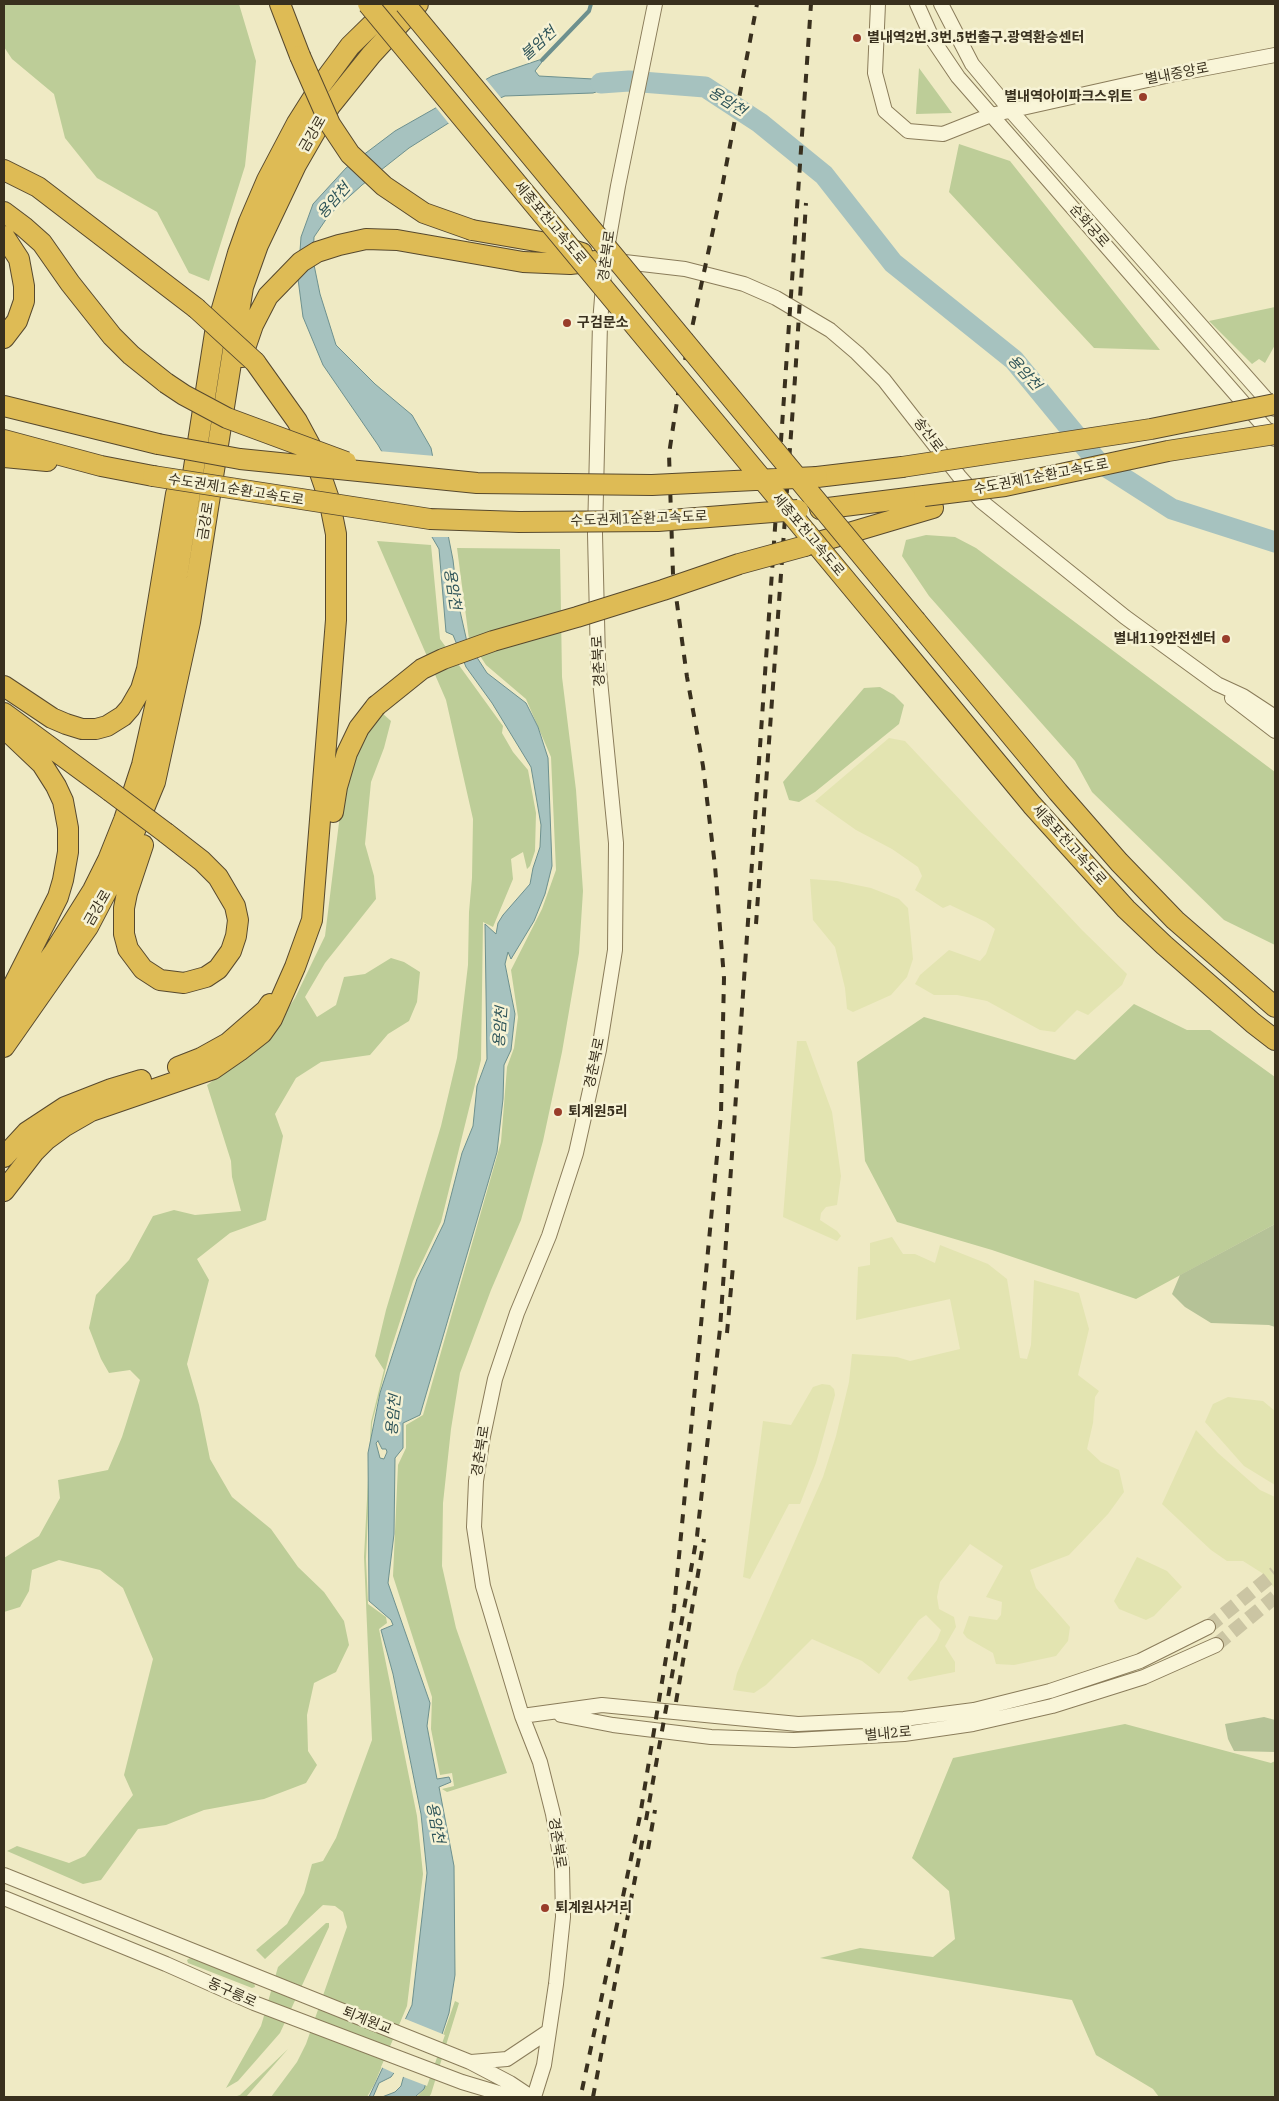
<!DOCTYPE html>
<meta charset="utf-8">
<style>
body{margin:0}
#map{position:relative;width:1279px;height:2101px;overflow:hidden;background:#efeac4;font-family:"IBM Plex Serif",serif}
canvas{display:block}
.frame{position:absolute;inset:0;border:5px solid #39301e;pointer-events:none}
</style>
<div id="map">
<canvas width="1279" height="2101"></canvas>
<div class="frame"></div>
</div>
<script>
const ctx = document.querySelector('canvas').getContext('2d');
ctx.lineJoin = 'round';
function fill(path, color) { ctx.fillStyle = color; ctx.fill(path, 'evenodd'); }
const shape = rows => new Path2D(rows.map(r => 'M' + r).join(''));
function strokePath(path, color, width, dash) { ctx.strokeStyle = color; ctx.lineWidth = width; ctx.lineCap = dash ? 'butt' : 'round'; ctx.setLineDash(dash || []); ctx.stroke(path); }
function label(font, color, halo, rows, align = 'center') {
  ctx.font = font + ' "IBM Plex Serif","Noto Sans KR",serif'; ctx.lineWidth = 5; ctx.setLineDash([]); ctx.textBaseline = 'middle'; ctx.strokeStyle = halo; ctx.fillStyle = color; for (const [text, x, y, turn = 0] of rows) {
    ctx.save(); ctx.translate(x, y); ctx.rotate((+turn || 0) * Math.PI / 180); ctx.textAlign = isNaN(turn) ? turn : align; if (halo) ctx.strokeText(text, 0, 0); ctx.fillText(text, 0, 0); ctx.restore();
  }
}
fill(shape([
 [889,738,905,741,1082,930,1127,974,1122,985,1088,1015,1077,1010,1055,1032,1040,1030,987,1001,957,995,934,995,915,984,920,975,949,950,980,961,986,954,995,929,986,922,950,905,943,908,915,890,922,876,918,867,892,849,856,830,815,801],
 [810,879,837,881,871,888,899,899,908,908,913,959,907,977,891,995,853,1012,847,1009,845,988,835,947,813,920],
 [797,1041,806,1041,832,1112,841,1176,837,1205,826,1207,821,1213,820,1220,837,1231,841,1236,837,1241,783,1217],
 [892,1237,903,1254,915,1254,935,1263,940,1245,988,1264,1007,1279,1020,1358,1027,1359,1031,1345,1034,1280,1079,1293,1089,1329,1078,1375,1099,1391,1095,1397,1093,1423,1087,1449,1101,1462,1119,1470,1124,1492,1108,1514,1069,1555,1030,1570,1036,1588,1070,1627,1068,1641,1056,1656,1014,1665,996,1664,993,1653,967,1638,963,1633,969,1616,997,1620,1001,1615,1002,1602,986,1597,1003,1566,970,1544,940,1582,937,1597,939,1609,954,1617,956,1627,945,1646,955,1662,955,1672,910,1681,907,1678,937,1640,941,1630,926,1615,919,1620,879,1674,862,1661,812,1639,766,1685,754,1693,733,1690,737,1673,823,1477,836,1436,849,1382,852,1354,897,1357,910,1361,960,1349,950,1299,856,1320,858,1267,870,1265,870,1243],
 [822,1384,830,1385,834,1389,835,1395,816,1463,800,1504,789,1504,750,1579,743,1577,763,1421,791,1425,813,1387],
 [1228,1397,1263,1401,1275,1411,1275,1485,1244,1466,1205,1422,1213,1404],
 [1196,1430,1218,1453,1260,1490,1275,1497,1275,1589,1262,1573,1243,1561,1227,1561,1211,1550,1162,1504],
 [1137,1557,1167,1571,1182,1587,1154,1616,1146,1620,1119,1609,1114,1601]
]), '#e3e4b1');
fill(shape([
 [4,4,239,4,256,61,245,166,209,281,189,273,157,212,97,178,65,138,54,94,12,59,4,47],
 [919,68,952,113,916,114],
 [959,144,1010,161,1160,350,1094,348,949,192],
 [1275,307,1275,345,1265,363,1259,359,1252,364,1209,321],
 [926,535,955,537,976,548,1275,772,1275,945,1224,920,1092,792,1075,761,929,596,902,556,906,540],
 [377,541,431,545,440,639,503,726,502,733,513,752,528,770,536,813,535,851,530,866,527,869,523,852,511,859,513,879,493,927,483,922,481,1060,441,1222,413,1281,390,1352,372,1423,366,1559,368,1604,386,1617,387,1623,379,1629,417,1816,423,1874,407,2006,374,2085,367,2097,271,2097,297,2062,306,2044,347,1927,343,1912,335,1906,323,1905,265,1959,256,1950,287,1924,304,1893,312,1864,323,1861,336,1838,372,1740,364,1557,371,1422,384,1370,375,1356,386,1310,441,1126,457,1058,468,965,469,912,472,878,473,819,446,700],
 [457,548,560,549,562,677,576,790,583,891,579,953,562,1052,543,1141,521,1220,491,1290,460,1373,451,1429,443,1503,442,1566,456,1628,507,1773,447,1792,442,1789,454,1786,452,1773,440,1775,431,1729,432,1697,393,1576,398,1465,406,1448,406,1425,423,1415,501,1142,507,1067,514,1048,518,1017,511,970,542,909,556,870,551,757,526,699,486,665,469,639],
 [880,687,894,695,904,705,899,724,815,792,799,802,789,800,783,782,864,688],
 [382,713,391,721,384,748,371,782,365,844,374,876,376,899,325,963,305,997,317,1017,336,1005,344,977,365,974,391,958,404,962,420,972,417,1002,409,1021,388,1034,370,1055,321,1062,296,1078,275,1114,283,1136,266,1220,230,1233,197,1259,209,1280,187,1364,199,1405,210,1459,232,1497,271,1529,298,1567,324,1592,344,1621,349,1645,336,1672,314,1683,307,1715,308,1751,317,1765,306,1783,264,1799,204,1810,166,1825,138,1829,101,1880,83,1884,7,1851,17,1846,69,1863,85,1856,133,1795,124,1775,153,1659,123,1588,100,1570,59,1560,32,1570,29,1591,20,1607,4,1612,4,1558,39,1536,60,1498,58,1480,108,1470,122,1437,140,1380,130,1370,109,1373,101,1359,89,1328,96,1295,129,1260,153,1216,174,1210,195,1215,241,1211,232,1177,231,1161,207,1085,264,1044,295,998,325,936,344,782,368,732],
 [1134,1004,1187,1030,1210,1030,1275,1077,1275,1224,1136,1299,992,1250,897,1222,865,1161,857,1062,924,1017,1075,1060],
 [1125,1724,1271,1763,1275,1761,1275,2097,1159,2097,1153,2089,1096,2055,1072,2000,820,1958,860,1948,933,1957,955,1939,949,1891,912,1858,953,1758],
 [326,1923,329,1923,329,1927,280,2033,238,2081,226,2088,261,2026,278,1967],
 [190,1958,254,1982,255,1987,252,1988,188,1963,187,1960],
 [455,2001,459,2003,431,2094,429,2097,417,2097,424,2089],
 [288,2049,246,2097,234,2097,240,2095]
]), '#bdcd98');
fill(shape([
 [1275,1224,1275,1327,1269,1325,1211,1323,1185,1307,1172,1294,1180,1275],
 [1264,1717,1275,1720,1275,1752,1234,1751,1228,1739,1225,1724]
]), '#b5c297');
const water = shape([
 [545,58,535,71,539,76,629,81,593,93,505,96,466,112,409,148,362,185,329,215,314,237,313,260,320,294,336,345,375,384,412,415,431,448,453,560,458,602,467,642,487,673,526,703,538,727,548,758,552,866,545,894,534,921,511,959,508,952,505,964,515,1014,511,1050,504,1065,503,1099,497,1152,420,1415,403,1423,403,1448,395,1458,394,1534,388,1583,430,1703,427,1726,437,1779,449,1777,451,1782,439,1787,454,1866,455,1975,449,2013,424,2089,415,2097,382,2097,395,2092,401,2086,404,2075,396,2070,391,2077,379,2083,373,2097,369,2097,412,2005,427,1873,421,1814,393,1674,381,1630,393,1625,391,1620,369,1601,368,1453,380,1393,417,1279,444,1223,462,1153,473,1126,477,1086,487,1059,485,924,496,934,498,923,503,915,530,884,533,868,540,847,541,825,531,767,492,703,466,667,453,635,446,632,439,549,378,445,323,365,303,317,298,279,301,237,313,204,346,168,395,131,492,76,545,58],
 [378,1441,382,1449,386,1449,387,1452,384,1459,380,1458,376,1443,378,1441]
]);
fill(water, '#a6c2bf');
strokePath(water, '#6d908e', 1);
fill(shape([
 [484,77,502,99,467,114,450,125,434,105],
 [599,77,630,78,632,81,596,95],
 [378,451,435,456,451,537,429,537],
 [403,2018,445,2035,427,2086,401,2076,400,2073,396,2074,381,2067]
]), '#efeac4');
strokePath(shape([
 [542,60,589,11,591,4]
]), '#6d908e', 4);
strokePath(shape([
 [601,83,629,81,705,87,760,123,824,175,893,263,1014,360,1097,461,1172,509,1275,542]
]), '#a6c2bf', 21);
strokePath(shape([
 [1208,1627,1275,1573],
 [1216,1645,1275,1597]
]), '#cbc5a3', 14, [14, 7]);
const minor = shape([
 [878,4,875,73,885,111,908,131,943,134,991,115,1170,75,1275,55],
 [917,4,933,40,958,77,1275,439],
 [941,4,972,64,1011,111,1275,409],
 [616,261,685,269,744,284,776,298,830,330,857,353,884,380,959,476,981,501,1125,617,1217,684,1243,696,1275,717],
 [1232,698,1275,731],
 [561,1715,613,1725,711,1737,794,1740,904,1734,973,1724,1052,1706,1144,1677,1216,1645],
 [522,1716,602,1705,798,1724,904,1719,974,1710,1050,1691,1140,1661,1208,1627],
 [4,1875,470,2062,510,2083,531,2097],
 [4,1898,166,1964,254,2003,462,2082,512,2097],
 [471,2062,507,2059,549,2031],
 [534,2097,544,2065,556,1984,563,1917,562,1867,553,1814,540,1762,522,1716,483,1586,474,1527,476,1481,483,1436,495,1379,517,1313,549,1236,576,1153,599,1050,615,950,616,843,598,660,595,534,600,323,605,260,618,186,655,4]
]);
const highway = shape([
 [280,4,300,56],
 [4,170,38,187,196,308],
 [4,212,24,227,42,243,70,283,112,336,131,355,166,383],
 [472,230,553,244,582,253],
 [4,236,19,259,24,286,24,301,17,321,4,338],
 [242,357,253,325,268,296,301,262,317,252,339,245,366,239,397,240,523,262,570,264,605,260],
 [4,406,158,444],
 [4,440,101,466,153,476],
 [4,457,47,461],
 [817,477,902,467],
 [820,509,924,496],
 [805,546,933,508],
 [916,621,1058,792,1119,862,1175,920,1275,1007],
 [889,632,1032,805,1126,909,1164,945,1253,1023,1275,1040],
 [4,686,52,718,66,724,82,729,96,729,107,726,123,716,130,708,141,689,147,669,176,494],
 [4,713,110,791],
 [4,728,42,764,56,786,63,801,68,828,68,852,63,880,58,897,4,1004],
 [333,812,337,787,347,753,359,728,376,706],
 [143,845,127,893,124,908,124,934,128,949,143,969,160,980,184,983,206,977,218,969,231,951,236,936,238,920,235,906,218,877,202,861,166,833],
 [4,1021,54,952,93,890,108,860,124,820,142,765,160,685,215,333,238,253,249,222,267,180,297,123,321,85,350,46,393,4],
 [4,1047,88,927,122,862,155,782,190,622,243,287,258,245,296,165,330,106,371,55,418,4],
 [178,1067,201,1058,228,1043,266,1010,270,1004],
 [4,1157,27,1132,65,1107,111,1089,141,1080],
 [4,1191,34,1152,46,1140,65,1126,91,1111,213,1069,239,1051,262,1033,272,1019,295,967,312,920,336,620,336,534,329,499,311,447,297,421,255,362]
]);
strokePath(minor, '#8a7c5a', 16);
strokePath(highway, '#57492e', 22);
strokePath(minor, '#f9f5d8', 14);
strokePath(highway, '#debb55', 20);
strokePath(shape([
 [756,924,795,378,806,203],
 [727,1333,733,1266],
 [676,1702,704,1539],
 [646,1820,697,1536,720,1329,811,4],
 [648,1849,655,1810],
 [582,2090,640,1816,674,1609,721,1114,724,978,715,866,703,766,687,677,673,574,669,454,679,388,720,198,757,4],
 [593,2097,643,1837]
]), '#39301e', 4, [9, 9]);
const highwayBridge = shape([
 [368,4,889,632],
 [405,4,916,621],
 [300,56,330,124,350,154,384,186,424,213,472,230],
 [196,308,255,362],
 [166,383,184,395,227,418,346,462],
 [158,444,240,459,477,483,652,485,817,477],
 [902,467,1151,429,1275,404],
 [153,476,430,519,519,522,658,521,798,510],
 [924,496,1005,486,1168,451,1275,434],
 [376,706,422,669,443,659,493,641,577,617,663,590,739,564,805,546],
 [110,791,166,833]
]);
strokePath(highwayBridge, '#57492e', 22, []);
strokePath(highwayBridge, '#debb55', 20);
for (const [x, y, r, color] of [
 [857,38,5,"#993d2a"],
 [1143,97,5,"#993d2a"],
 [567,323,5,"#993d2a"],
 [1226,639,5,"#993d2a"],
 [558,1112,5,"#993d2a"],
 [545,1908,5,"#993d2a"]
]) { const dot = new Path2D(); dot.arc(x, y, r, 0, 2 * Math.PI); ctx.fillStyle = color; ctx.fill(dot); strokePath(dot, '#f6f2d4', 2); }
label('bold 14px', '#39301e', '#f6f2d4', [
 ["별내역2번.3번.5번출구.광역환승센터",867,38],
 ["별내역아이파크스위트",1133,97,"right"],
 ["구검문소",577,323],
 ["별내119안전센터",1216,639,"right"],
 ["퇴계원5리",568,1112],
 ["퇴계원사거리",555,1908]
], 'left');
label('14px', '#39301e', '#f6f2d4', [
 ["별내중앙로",1177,74,-11],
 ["금강로",313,134,-60],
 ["세종포천고속도로",550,223,50],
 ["순화궁로",1089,226,49],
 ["경춘북로",607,256,-82],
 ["송산로",928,435,53],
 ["수도권제1순환고속도로",1041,477,-11],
 ["수도권제1순환고속도로",236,490,9],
 ["수도권제1순환고속도로",639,519,-2],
 ["금강로",206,521,-81],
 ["세종포천고속도로",808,535,50],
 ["경춘북로",599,661,-93],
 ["세종포천고속도로",1069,845,48],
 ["금강로",98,908,-60],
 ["경춘북로",595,1063,-78],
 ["경춘북로",481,1451,-81],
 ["별내2로",888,1734,-5],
 ["경춘북로",557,1843,81],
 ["동구릉로",232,1993,24],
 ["퇴계원교",367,2021,22]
]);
label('italic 15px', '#2e5459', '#f6f2d4', [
 ["불암천",539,44,-42],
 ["용암천",727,102,32],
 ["용암천",334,201,-49],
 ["용암천",1024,373,48],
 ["용암천",452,589,81],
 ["용암천",501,1027,-86],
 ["용암천",394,1415,-85],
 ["용암천",435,1823,79]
]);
</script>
